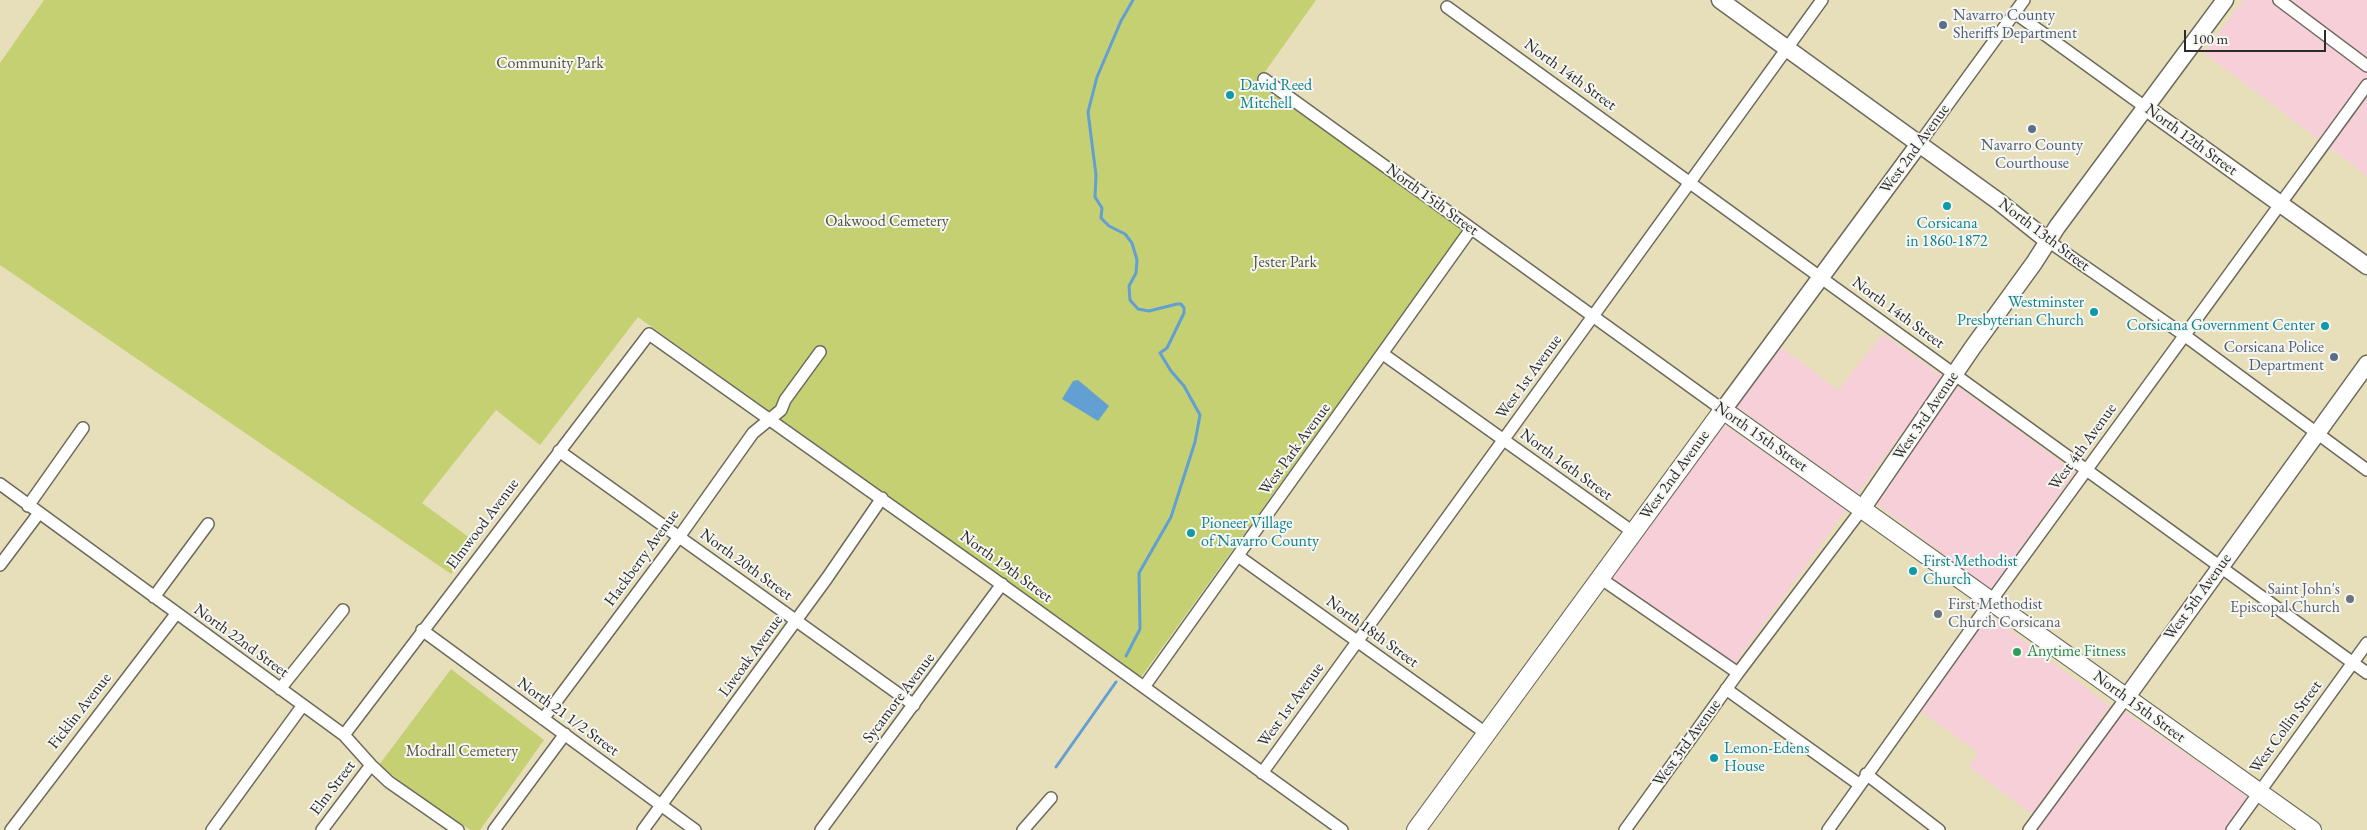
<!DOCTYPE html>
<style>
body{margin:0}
#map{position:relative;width:2367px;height:830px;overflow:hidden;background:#e7dfba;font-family:"EB Garamond",serif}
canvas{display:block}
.scale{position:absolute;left:2184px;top:30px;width:142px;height:22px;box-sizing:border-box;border:2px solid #2b2b2b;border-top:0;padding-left:6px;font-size:15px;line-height:18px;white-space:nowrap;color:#2b2b2b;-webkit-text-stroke:4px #f6f6f2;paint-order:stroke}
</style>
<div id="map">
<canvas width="2367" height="830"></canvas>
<div class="scale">100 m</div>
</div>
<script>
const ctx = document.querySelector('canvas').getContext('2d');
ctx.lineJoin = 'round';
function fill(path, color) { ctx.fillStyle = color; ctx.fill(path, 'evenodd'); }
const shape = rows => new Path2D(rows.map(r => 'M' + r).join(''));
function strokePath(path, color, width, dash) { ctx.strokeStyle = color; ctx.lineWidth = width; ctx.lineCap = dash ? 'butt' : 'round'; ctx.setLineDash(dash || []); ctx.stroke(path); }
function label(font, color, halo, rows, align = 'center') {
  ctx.font = font + ' "EB Garamond",serif'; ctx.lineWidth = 4; ctx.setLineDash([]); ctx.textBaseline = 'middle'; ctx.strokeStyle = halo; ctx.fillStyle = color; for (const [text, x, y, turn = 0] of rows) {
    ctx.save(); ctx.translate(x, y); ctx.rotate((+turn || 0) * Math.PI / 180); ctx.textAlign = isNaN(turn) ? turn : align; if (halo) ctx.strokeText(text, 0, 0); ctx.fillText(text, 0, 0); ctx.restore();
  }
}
fill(shape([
 [2243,0,2367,0,2367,176,2204,53],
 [1883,334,1943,377,1858,493,1734,405,1777,344,1838,390],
 [1956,385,2075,472,1991,590,1871,500],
 [1722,423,1846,510,1733,666,1610,578],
 [1988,613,2110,706,2032,814,1969,767,1978,753,1918,709],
 [2122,710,2248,797,2225,830,2035,830]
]), '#f6cfd9');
fill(shape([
 [44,0,1316,0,1257,83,1464,229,1141,677,638,317,540,445,496,410,422,503,474,541,451,574,0,265,0,63],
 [451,669,544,740,480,830,471,830,441,813,379,765]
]), '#c4d072');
fill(shape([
 [1078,380,1109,406,1098,421,1062,399,1073,381]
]), '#629fd3');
strokePath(shape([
 [1126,656,1140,629,1139,573,1171,517,1195,442,1200,415,1184,386,1171,371,1160,353,1167,348,1184,313,1184,308,1181,304,1177,304,1149,311,1138,309,1130,300,1129,286,1136,273,1137,260,1132,243,1125,234,1109,226,1101,218,1102,208,1095,197,1096,175,1088,112,1097,77,1121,21,1133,0],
 [1056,767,1116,682]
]), '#629fd3', 3);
const street = shape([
 [2279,0,2367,66],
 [1447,7,2367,673],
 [2015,13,2145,107],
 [1264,79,1723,410],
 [1919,144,2024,0],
 [2048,241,2184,335,2367,470],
 [1383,354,1633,532],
 [559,451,914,705],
 [0,484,344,735,371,765,389,782,458,830],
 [28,506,83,428],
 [1238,556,1487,734],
 [0,565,39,513],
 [1600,578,1738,673],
 [154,597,208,524],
 [422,630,695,830],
 [1144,687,1471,229],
 [280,689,343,610],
 [1726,689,1860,785],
 [543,719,679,537,753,433,781,410,785,400,820,352],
 [344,735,649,334,987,574,1342,830],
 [1262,773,1822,0],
 [1866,774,1939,830],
 [11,830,176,614],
 [212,830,303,705],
 [322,830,371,765],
 [494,830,565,734],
 [643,830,827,578,882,498],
 [821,830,1002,584],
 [1023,830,1051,798],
 [1625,830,1738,673,1862,509],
 [1828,830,1991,601,2367,85],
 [2029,830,2126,698],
 [2232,830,2367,643]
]);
const secondary = shape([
 [1720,0,1998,201,2048,241],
 [2145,107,2367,266],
 [1723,410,1919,144],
 [1862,509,1973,347,2034,263,2057,227,2225,0],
 [2126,698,2367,364]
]);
const primary = shape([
 [1416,830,1723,410,2312,830]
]);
strokePath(street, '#6d6a5d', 14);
strokePath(secondary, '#6d6a5d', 19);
strokePath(primary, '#6d6a5d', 20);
strokePath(street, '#fff', 11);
strokePath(secondary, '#fff', 16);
strokePath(primary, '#fff', 18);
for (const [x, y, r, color] of [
 [1943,25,5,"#5c6f8a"],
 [1230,95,5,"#0f9aa8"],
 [2032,129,5,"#5c6f8a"],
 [1947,206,5,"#0f9aa8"],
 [2094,312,5,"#0f9aa8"],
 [2325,326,5,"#0f9aa8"],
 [2334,357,5,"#5c6f8a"],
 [1191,533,5,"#0f9aa8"],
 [1913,571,5,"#0f9aa8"],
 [2350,599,5,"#6b7280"],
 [1938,614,5,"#6b7280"],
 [2017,652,5,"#2e9e5b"],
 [1714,758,5,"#0f9aa8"]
]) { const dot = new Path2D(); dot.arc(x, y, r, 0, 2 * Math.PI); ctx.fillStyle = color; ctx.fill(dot); strokePath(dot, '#f6f6f2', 2); }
label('16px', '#4e5e75', '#f6f6f2', [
 ["Navarro County",1953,16],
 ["Sheriffs Department",1953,34],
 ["Navarro County",2032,146,"center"],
 ["Courthouse",2032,164,"center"],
 ["Corsicana Police",2324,348,"right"],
 ["Department",2324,366,"right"]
], 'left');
label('16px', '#51543d', '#f6f6f2', [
 ["Community Park",550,64],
 ["Oakwood Cemetery",887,222],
 ["Jester Park",1285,263],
 ["Modrall Cemetery",462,752]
]);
label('16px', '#2b2b2b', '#f6f6f2', [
 ["North 14th Street",1570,75,36],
 ["North 12th Street",2191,140,36],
 ["West 2nd Avenue",1915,149,-54],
 ["North 15th Street",1432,200,36],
 ["North 13th Street",2044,235,37],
 ["North 14th Street",1898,313,36],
 ["West 1st Avenue",1529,377,-54],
 ["West 3rd Avenue",1926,416,-56],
 ["North 15th Street",1761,437,35],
 ["West 4th Avenue",2083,447,-54],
 ["West Park Avenue",1295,449,-54],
 ["North 16th Street",1566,465,36],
 ["West 2nd Avenue",1675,475,-54],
 ["Elmwood Avenue",483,524,-53],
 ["Hackberry Avenue",642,558,-54],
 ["North 20th Street",746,565,36],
 ["North 19th Street",1006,567,36],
 ["West 5th Avenue",2198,597,-54],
 ["North 18th Street",1372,632,36],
 ["North 22nd Street",241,641,36],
 ["Liveoak Avenue",751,656,-54],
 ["Sycamore Avenue",899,698,-53],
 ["West 1st Avenue",1291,705,-54],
 ["North 15th Street",2139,707,36],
 ["Ficklin Avenue",80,711,-52],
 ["North 21 1/2 Street",568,717,36],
 ["West Collin Street",2286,727,-54],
 ["West 3rd Avenue",1687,743,-54],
 ["Elm Street",333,788,-53]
]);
label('16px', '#0d838f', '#f6f6f2', [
 ["David Reed",1240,86],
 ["Mitchell",1240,104],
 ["Corsicana",1947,224,"center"],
 ["in 1860-1872",1947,242,"center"],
 ["Westminster",2084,303,"right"],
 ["Presbyterian Church",2084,321,"right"],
 ["Corsicana Government Center",2315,326,"right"],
 ["Pioneer Village",1201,524],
 ["of Navarro County",1201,542],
 ["First Methodist",1923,562],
 ["Church",1923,580],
 ["Lemon-Edens",1724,749],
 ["House",1724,767]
], 'left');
label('16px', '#5b616d', '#f6f6f2', [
 ["Saint John's",2340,590],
 ["Episcopal Church",2340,608],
 ["First Methodist",1948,605,"left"],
 ["Church Corsicana",1948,623,"left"]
], 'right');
label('16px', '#27864d', '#f6f6f2', [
 ["Anytime Fitness",2027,652]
], 'left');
</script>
